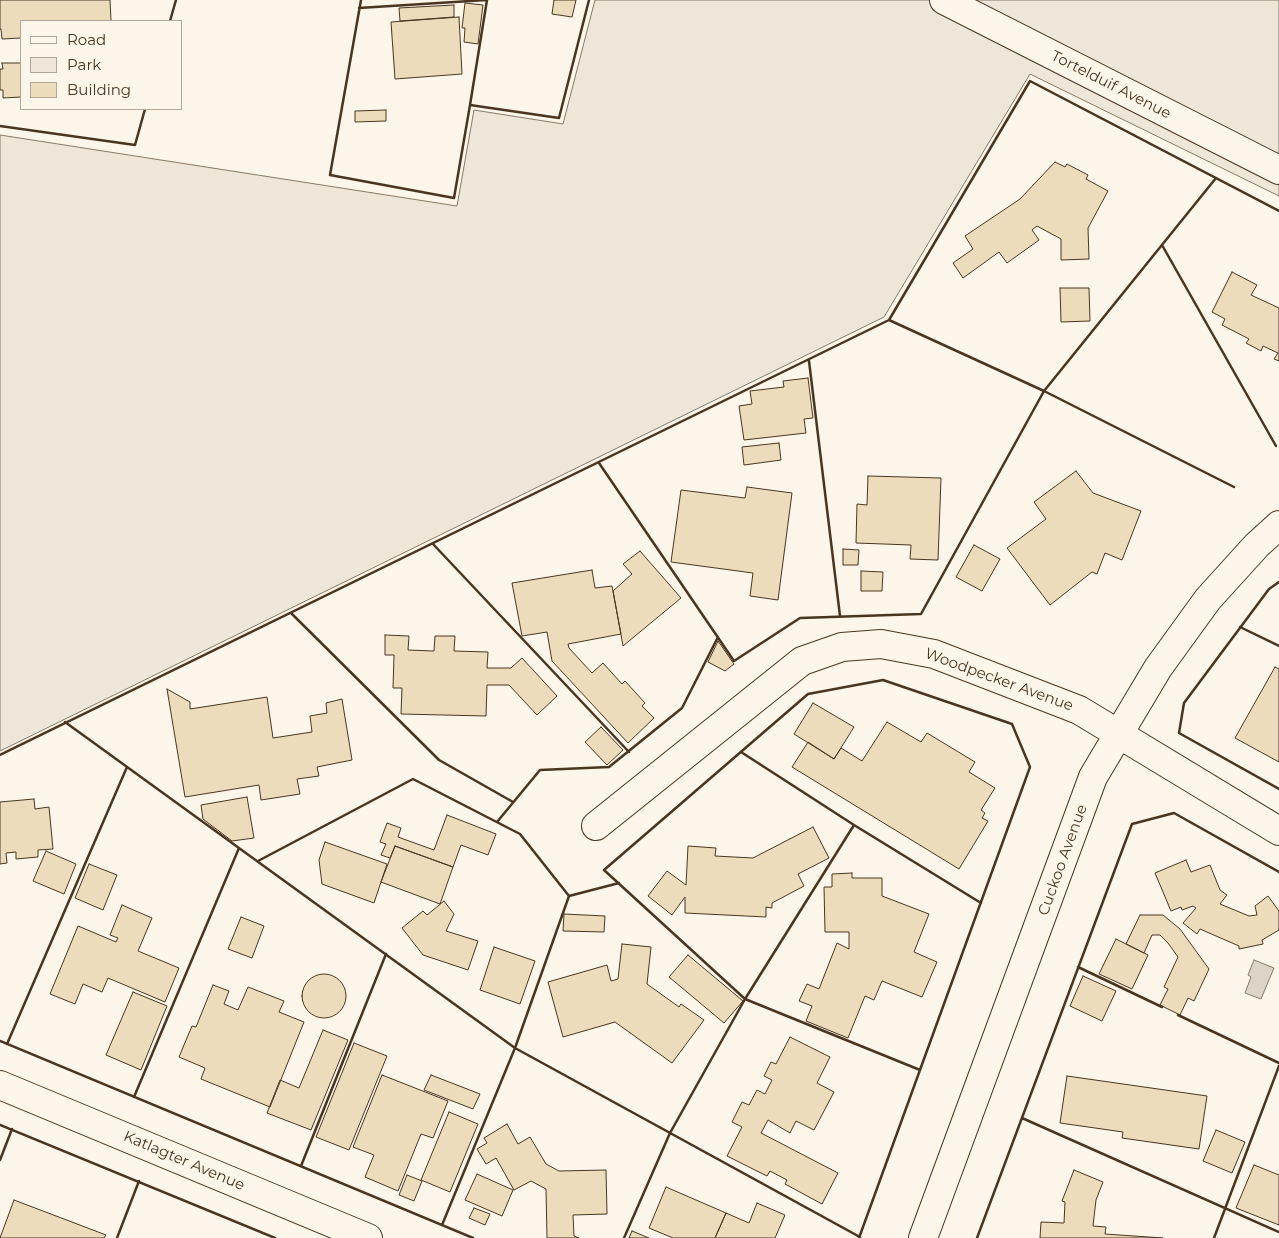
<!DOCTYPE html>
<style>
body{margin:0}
#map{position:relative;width:1279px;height:1238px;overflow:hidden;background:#fbf6e9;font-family:Montserrat,sans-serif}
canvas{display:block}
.legend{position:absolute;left:20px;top:20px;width:162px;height:90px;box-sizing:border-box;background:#fbf6e9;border:1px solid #b4a999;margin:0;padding:6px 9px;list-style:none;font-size:15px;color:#4a3520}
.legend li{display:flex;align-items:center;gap:10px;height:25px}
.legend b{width:25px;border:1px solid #b4a999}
</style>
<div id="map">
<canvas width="1279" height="1238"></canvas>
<ul class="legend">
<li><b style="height:6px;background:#fbf6e9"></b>Road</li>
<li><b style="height:14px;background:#ede6d9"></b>Park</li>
<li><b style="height:14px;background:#ecdcbc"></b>Building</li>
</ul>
</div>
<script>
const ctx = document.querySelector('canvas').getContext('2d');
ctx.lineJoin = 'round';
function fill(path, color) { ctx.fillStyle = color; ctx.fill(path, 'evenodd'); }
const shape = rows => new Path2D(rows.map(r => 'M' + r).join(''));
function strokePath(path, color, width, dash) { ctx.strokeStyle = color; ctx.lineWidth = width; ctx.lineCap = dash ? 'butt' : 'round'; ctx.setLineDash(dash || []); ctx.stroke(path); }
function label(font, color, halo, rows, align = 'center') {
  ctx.font = font + ' Montserrat,sans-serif'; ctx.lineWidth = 4; ctx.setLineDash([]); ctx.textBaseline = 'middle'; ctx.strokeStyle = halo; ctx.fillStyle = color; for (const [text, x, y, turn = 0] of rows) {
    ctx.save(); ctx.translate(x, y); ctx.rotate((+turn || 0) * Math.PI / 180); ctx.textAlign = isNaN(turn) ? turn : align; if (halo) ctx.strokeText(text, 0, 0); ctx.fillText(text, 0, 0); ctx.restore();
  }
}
const green = shape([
 [595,0,1279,0,1279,196,1030,74,884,317,0,751,0,135,457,206,474,110,563,124,595,0]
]);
fill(green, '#ede6d9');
strokePath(green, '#887966', 1);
const water = shape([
 [1254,960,1274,968,1261,999,1245,993,1251,977,1248,975,1254,960]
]);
fill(water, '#dcd4c6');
strokePath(water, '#887966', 1);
const building = shape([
 [0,0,110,0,111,21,21,21,21,38,2,39,1,29,0,29,0,0],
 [554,0,576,0,572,17,552,14,554,0],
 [465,3,483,5,478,44,464,42,465,28,462,28,465,3],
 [454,5,454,17,400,21,399,8,454,5],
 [459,17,462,74,395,79,391,22,459,17],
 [2,63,21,63,21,97,3,98,3,90,0,90,0,69,3,69,2,63],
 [386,110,386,121,355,122,355,111,386,110],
 [1055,162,1065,167,1067,164,1088,175,1086,179,1108,191,1088,228,1089,259,1061,260,1061,239,1037,226,1032,230,1039,240,1007,263,999,252,963,278,953,263,973,249,965,236,1020,199,1055,162],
 [1232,272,1257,285,1251,295,1279,308,1279,361,1274,359,1278,353,1263,346,1261,351,1246,343,1249,339,1222,325,1225,319,1212,312,1232,272],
 [1060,288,1089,288,1090,321,1061,322,1060,288],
 [808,378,813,418,804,419,806,433,744,440,739,406,752,404,750,391,784,387,783,381,808,378],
 [779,443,781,460,744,465,742,447,779,443],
 [1076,471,1093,493,1141,511,1122,560,1105,553,1097,574,1092,572,1050,605,1007,548,1046,519,1034,502,1076,471],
 [868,476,941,478,938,560,910,559,911,545,856,543,857,504,867,505,868,476],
 [747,487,792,493,778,600,750,596,753,573,671,562,681,490,745,498,747,487],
 [974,545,1000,559,982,591,956,577,974,545],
 [843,549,859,550,858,565,843,565,843,549],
 [640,551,681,598,623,646,613,591,632,574,623,564,640,551],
 [592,570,595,588,612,586,621,634,568,644,569,648,592,673,603,663,622,684,625,681,645,703,642,706,654,718,628,743,552,661,547,632,522,636,512,583,592,570],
 [861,571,883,572,882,591,861,591,861,571],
 [385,635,409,636,408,650,434,651,435,636,455,636,454,651,488,652,487,668,511,668,522,658,557,696,537,715,509,685,487,685,486,716,401,714,402,688,393,688,394,655,385,655,385,635],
 [718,641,734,664,725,671,708,662,718,641],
 [1275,667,1279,669,1279,762,1235,738,1275,667],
 [167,689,190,702,190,709,267,697,273,738,312,732,310,716,327,713,326,703,342,699,352,760,317,767,319,776,297,779,300,794,261,800,259,785,185,797,167,689],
 [813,703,854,727,834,759,794,734,813,703],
 [887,722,921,742,927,733,975,762,969,772,995,788,981,810,985,813,982,818,988,821,959,869,792,767,808,742,834,759,841,748,862,761,887,722],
 [601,727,623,750,607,765,585,742,601,727],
 [247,797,254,838,232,841,203,819,201,805,247,797],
 [34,799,35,809,49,807,53,849,38,850,38,857,16,859,16,852,6,853,7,863,0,864,0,802,34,799],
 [447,815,496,834,488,855,461,845,453,867,395,846,390,858,381,855,386,844,380,842,387,823,401,828,398,837,434,850,447,815],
 [813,827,829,858,798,874,804,886,772,903,772,908,766,907,766,917,685,913,685,897,672,915,648,896,667,871,686,885,688,846,716,848,715,856,753,858,813,827],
 [325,842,387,864,374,903,322,884,319,860,325,842],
 [395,846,453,867,440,904,381,882,395,846],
 [46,851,76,864,64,894,33,881,46,851],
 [1186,860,1191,872,1210,865,1220,890,1227,895,1220,904,1249,916,1257,915,1255,906,1268,896,1279,911,1279,930,1262,940,1263,944,1239,949,1239,946,1200,929,1197,934,1183,923,1196,908,1193,906,1182,910,1181,907,1171,911,1155,873,1186,860],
 [89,864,117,875,103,910,75,898,89,864],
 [852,873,852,878,882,878,882,896,929,914,914,952,937,962,922,997,882,981,874,1000,865,996,848,1038,806,1021,812,1006,799,1001,807,984,819,989,837,943,849,949,849,932,825,932,824,887,832,887,832,874,852,873],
 [444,901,454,914,446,931,478,941,468,970,423,955,402,928,423,911,427,915,444,901],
 [122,905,152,918,138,951,179,968,165,1002,108,978,102,992,83,984,75,1004,50,994,78,926,116,942,118,938,110,935,122,905],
 [564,914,605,916,604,932,563,931,564,914],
 [1140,915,1163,915,1180,929,1209,969,1194,1001,1188,998,1180,1015,1160,1005,1168,989,1164,987,1178,957,1168,943,1160,935,1152,935,1144,953,1126,944,1140,915],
 [241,917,264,926,252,958,228,949,241,917],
 [1116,939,1148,955,1132,989,1099,974,1116,939],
 [622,944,651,947,647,984,679,1007,681,1004,704,1020,672,1063,615,1022,563,1037,548,982,607,965,611,981,618,979,622,944],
 [494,947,535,961,520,1004,480,990,494,947],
 [688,955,743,1001,724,1023,669,977,688,955],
 '302 996a22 22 0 1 1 44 0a22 22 0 1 1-44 0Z',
 [1083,976,1116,991,1102,1021,1070,1006,1083,976],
 [213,985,229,991,224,1004,238,1010,248,987,284,1001,279,1012,304,1022,270,1107,201,1079,205,1068,179,1057,192,1026,196,1027,213,985],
 [133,992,167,1006,141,1070,106,1055,133,992],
 [323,1030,348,1040,311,1130,267,1113,280,1080,299,1088,323,1030],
 [790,1037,830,1057,817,1083,834,1092,814,1130,796,1121,790,1133,768,1120,761,1133,838,1173,822,1204,785,1184,787,1180,770,1171,767,1176,727,1156,742,1127,732,1122,742,1102,749,1105,757,1090,765,1094,772,1080,764,1076,771,1062,776,1064,790,1037],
 [354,1043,387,1056,349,1150,316,1137,354,1043],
 [382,1075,448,1101,433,1138,421,1134,398,1191,365,1177,374,1155,353,1147,382,1075],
 [431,1075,480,1094,473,1109,424,1090,431,1075],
 [1067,1076,1207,1096,1199,1149,1122,1138,1123,1132,1060,1123,1067,1076],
 [449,1112,478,1124,450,1192,421,1180,449,1112],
 [507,1124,518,1144,530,1137,546,1164,559,1171,606,1170,607,1214,573,1215,574,1236,579,1238,547,1238,546,1189,531,1181,514,1190,496,1158,486,1164,477,1149,487,1143,484,1138,507,1124],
 [1216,1130,1245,1142,1232,1173,1203,1161,1216,1130],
 [1254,1165,1279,1175,1279,1225,1236,1208,1254,1165],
 [1074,1170,1103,1182,1096,1200,1093,1226,1106,1227,1105,1234,1163,1238,1040,1238,1041,1222,1064,1223,1065,1202,1062,1201,1074,1170],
 [477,1174,513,1190,502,1216,465,1200,477,1174],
 [407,1175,422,1181,414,1201,399,1195,407,1175],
 [666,1187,726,1213,715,1238,673,1238,649,1228,666,1187],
 [14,1200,106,1235,104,1238,0,1238,14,1200],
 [757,1203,785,1215,775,1238,715,1238,726,1213,749,1223,757,1203],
 [474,1208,490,1214,485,1225,469,1218,474,1208],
 [632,1231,649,1238,629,1238,632,1231]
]);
fill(building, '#ecdcbc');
strokePath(building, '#4a3520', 1);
const minor = shape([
 [944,0,1279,170],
 [596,826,802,661,842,647,881,644,934,654,1079,710,1279,831],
 [0,1085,368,1238],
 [923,1238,1093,777,1158,668,1208,599,1257,545,1279,525]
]);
strokePath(minor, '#4a3520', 30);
strokePath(minor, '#fbf6e9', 28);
strokePath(shape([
 [361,0,330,175,454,198,470,105,559,118,589,0],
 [359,8,486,0],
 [170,21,176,0],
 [470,105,487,0],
 [0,126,135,145,145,109],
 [1162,245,1276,446],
 [889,320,1044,391,1234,487],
 [809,361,840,616],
 [599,463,734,661,800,618,921,614,1044,391,1216,178],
 [433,544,629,752],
 [1279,582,1269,589,1184,703,1179,733,1279,789],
 [291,613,439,760,513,802],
 [1240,627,1279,646],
 [65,722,515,1048,860,1237],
 [741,752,854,825,981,903],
 [0,755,889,320,1030,81,1279,211],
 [497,822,540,770,609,767,682,708,718,637],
 [258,861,413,779,520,834,569,896],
 [569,896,619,883],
 [1078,967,1162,1007],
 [1178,1015,1279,1063],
 [0,1041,473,1238],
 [7,1044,127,767],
 [134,1097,239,848],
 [1022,1118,1279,1232],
 [0,1125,275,1238],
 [0,1160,12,1129],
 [301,1166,386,954],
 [442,1225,515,1048,569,896],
 [117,1238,139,1181],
 [624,1238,670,1133,745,999,854,825],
 [859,1238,1030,767,1012,724,883,680,808,694,604,870,745,999,920,1070],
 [977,1238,1132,824,1174,813,1279,872],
 [1214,1238,1279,1066]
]), '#4a3520', 2.5);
label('15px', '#4a3520', '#fbf6e9', [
 ["Tortelduif Avenue",1111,85,27],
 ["Woodpecker Avenue",999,680,20],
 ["Cuckoo Avenue",1063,860,-70],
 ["Katlagter Avenue",184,1161,23]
]);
</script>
